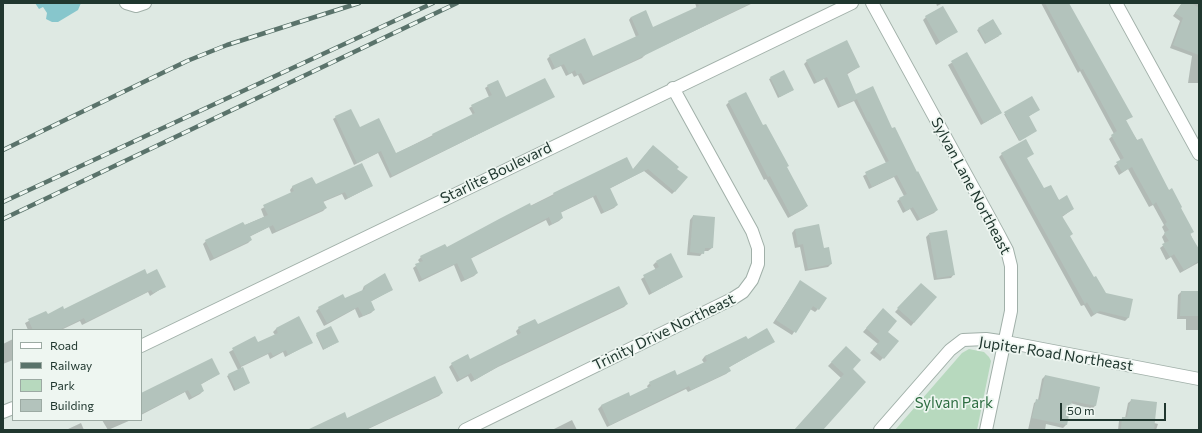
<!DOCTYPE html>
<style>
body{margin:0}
#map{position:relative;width:1202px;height:433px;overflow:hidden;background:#dee9e3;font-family:Commissioner,sans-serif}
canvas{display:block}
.frame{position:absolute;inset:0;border:4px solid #20372f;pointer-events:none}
.legend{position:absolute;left:12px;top:329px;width:130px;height:92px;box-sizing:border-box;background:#eef6f1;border:1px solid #9caaa3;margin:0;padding:5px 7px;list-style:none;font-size:12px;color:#20372f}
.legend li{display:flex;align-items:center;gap:8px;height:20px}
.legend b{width:20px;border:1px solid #9caaa3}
.scale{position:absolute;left:1060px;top:403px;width:106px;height:18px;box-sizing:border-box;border:2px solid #20372f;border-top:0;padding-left:5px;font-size:12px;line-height:14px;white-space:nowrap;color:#20372f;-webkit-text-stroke:3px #eef6f1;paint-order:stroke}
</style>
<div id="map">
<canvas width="1202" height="433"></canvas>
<div class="frame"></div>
<ul class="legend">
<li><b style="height:5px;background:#fff"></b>Road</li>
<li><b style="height:5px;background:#5a736b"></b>Railway</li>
<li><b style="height:11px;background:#b7d9be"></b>Park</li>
<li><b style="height:11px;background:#b3c3bc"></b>Building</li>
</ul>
<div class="scale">50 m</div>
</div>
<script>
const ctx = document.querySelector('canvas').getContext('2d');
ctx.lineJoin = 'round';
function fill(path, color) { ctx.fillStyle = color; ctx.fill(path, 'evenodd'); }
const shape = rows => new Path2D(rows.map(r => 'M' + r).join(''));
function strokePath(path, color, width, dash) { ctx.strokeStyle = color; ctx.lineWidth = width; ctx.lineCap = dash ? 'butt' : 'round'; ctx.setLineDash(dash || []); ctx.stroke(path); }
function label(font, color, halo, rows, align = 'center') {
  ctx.font = font + ' Commissioner,sans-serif'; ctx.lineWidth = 3.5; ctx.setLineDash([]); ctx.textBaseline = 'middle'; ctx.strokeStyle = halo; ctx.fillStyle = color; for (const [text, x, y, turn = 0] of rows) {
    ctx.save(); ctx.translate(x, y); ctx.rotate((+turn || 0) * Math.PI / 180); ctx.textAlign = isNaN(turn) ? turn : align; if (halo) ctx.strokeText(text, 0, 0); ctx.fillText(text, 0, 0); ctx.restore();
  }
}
fill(shape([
 [969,349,984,352,989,357,991,361,977,430,895,430,962,353]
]), '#b7d9be');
fill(shape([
 [35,3,81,3,78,10,58,22,52,22,46,19,47,13,43,7,39,9]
]), '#87c6cc');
fill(shape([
 [695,3,753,3,646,54,642,58,583,85,578,75,574,77,572,73,566,76,561,66,552,70,547,59,550,56,593,58,636,37,629,20,631,17,653,29,697,9],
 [936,3,943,3,937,6],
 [1041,3,1068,3,1131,117,1125,121,1180,208,1199,255,1198,263,1180,273,1171,257,1166,260,1160,248,1165,244,1162,237,1165,233,1162,227,1164,225,1153,205,1149,207,1128,169,1119,175,1114,166,1121,161,1109,139,1114,134,1080,71,1078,73],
 [1182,3,1199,3,1199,83,1188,83,1192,56,1170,48,1180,21,1173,16],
 [926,17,956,32,936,45,923,20],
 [993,20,999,36,985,44,977,30],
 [966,54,1001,113,981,125,948,65],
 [807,61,859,67,846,75,855,95,892,129,937,210,934,213,917,221,910,209,903,213,897,201,904,196,894,177,869,189,863,176,886,163,854,101,838,108,824,79,814,84,804,64],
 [771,78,793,90,778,98,769,79],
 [488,86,506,98,553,97,390,178,378,153,354,165,333,119,336,117,359,129,395,154,473,115,469,108,489,97,485,88],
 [729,102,786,168,807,206,804,209,788,218,766,179,764,180,726,105],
 [1037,111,1028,117,1036,131,1019,141,1004,114],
 [650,149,676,169,675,191,672,194,644,171,609,189,617,205,614,208,601,214,593,197,560,213,562,218,559,221,549,226,546,220,470,259,477,273,474,276,461,282,454,265,419,282,413,268,420,263,418,260,421,257,446,248,626,158,632,171],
 [1002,154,1032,154,1026,158,1044,190,1073,209,1062,217,1069,236,1093,279,1105,294,1132,300,1128,318,1125,321,1097,313,1091,317,1084,305,1081,306,999,157],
 [293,186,372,186,345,200,342,194,323,202,326,208,323,211,272,234,269,227,249,237,251,240,248,243,210,261,203,244,206,241,264,217,261,209,291,193,290,190],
 [693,216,712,248,708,251,704,251,700,256,687,255,690,220],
 [795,229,823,249,831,264,828,267,805,271,800,247,795,248,792,233],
 [929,234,954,274,951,278,934,280,926,237],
 [656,262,682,277,649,295,641,279,656,270,653,265],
 [147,276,164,287,150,296,148,292,82,325,80,321,61,330,28,330,25,323,46,312,47,315,64,310],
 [800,282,818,309,815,312,810,309,792,335,773,323],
 [921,284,936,297,911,326,895,312],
 [364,286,392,290,370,302,374,310,371,313,359,318,355,309,324,326,316,311,319,308,345,300,362,291],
 [1181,292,1199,292,1199,330,1186,330,1186,319,1177,319,1178,295],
 [627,304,624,307,498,367,471,382,468,376,457,382,449,367,452,364,470,360,518,336,516,331,519,328,537,326],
 [880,313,886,332,883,358,880,361,870,353,878,344,863,332],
 [298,317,311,343,285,357,283,352,270,359,268,354,241,367,249,383,234,391,227,376,238,370,229,352,255,338,258,344,275,335,273,332,276,329],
 [317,334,336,343,323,350,316,335],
 [13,339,13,360,3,364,3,344],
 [747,340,773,342,728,368,730,371,726,374,688,392,686,389,607,427,598,409,601,406,628,394,630,397,648,388,647,386,650,383,677,376,704,363,702,360,705,356],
 [846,347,851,370,822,430,795,430,841,378,828,366],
 [219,374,200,385,203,391,200,394,189,400,185,392,141,415,141,395],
 [1045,376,1099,388,1095,406,1092,409,1070,403,1066,425,1063,428,1046,424,1045,430,1028,430,1034,403,1038,400,1042,379],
 [442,393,439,396,366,430,310,430],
 [1132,400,1154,423,1158,424,1156,430,1118,430,1119,421,1125,418,1128,403],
 [102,420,131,420,108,430],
 [572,420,577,430,552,430],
 [81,423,84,430,66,430]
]), '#0003');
fill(shape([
 [698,3,751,3,613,71,613,70,586,82,581,73,577,75,575,70,569,74,564,64,555,68,549,55,585,38,593,56,639,35,631,17,646,10,653,27,699,6],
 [1045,3,1069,3,1133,117,1126,120,1137,140,1142,138,1169,190,1172,188,1182,207,1181,208,1194,232,1190,234,1199,249,1199,261,1184,270,1174,254,1170,257,1162,244,1169,241,1164,233,1169,230,1165,224,1167,222,1156,202,1153,205,1132,167,1122,172,1116,162,1124,158,1111,135,1117,131,1083,69,1081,70],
 [1182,3,1191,3,1199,8,1199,55,1173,45,1183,18,1175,13],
 [943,6,958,32,940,42,925,16],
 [993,19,1002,34,986,43,978,28],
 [847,40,860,67,847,73,856,94,873,86,892,128,895,127,917,172,918,171,938,210,920,219,913,207,906,211,899,198,907,194,897,175,872,187,865,172,889,161,869,121,868,122,857,99,841,106,827,77,817,82,806,60],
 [967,52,1002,113,984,123,951,61],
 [784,70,794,90,780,97,770,77],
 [545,78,555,97,392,176,381,151,357,163,335,116,351,109,360,127,379,118,396,153,433,136,432,134,475,113,471,105,492,95,487,85,498,80,506,97],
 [746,92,763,125,766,124,789,166,787,167,808,206,791,216,770,176,768,177,728,101],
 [1032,96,1040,110,1029,116,1037,131,1020,141,1004,112],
 [1026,139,1034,154,1027,158,1044,188,1051,185,1059,200,1067,195,1074,209,1062,216,1073,234,1070,236,1094,277,1096,276,1106,293,1133,299,1129,318,1100,311,1094,314,1087,302,1085,304,1001,153],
 [653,145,679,167,677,169,688,177,675,192,648,169,610,188,618,205,604,212,596,195,561,212,563,218,552,224,549,217,471,258,478,273,465,280,457,263,422,279,415,264,423,261,420,256,445,244,447,247,499,219,530,203,531,206,554,195,553,193,627,157,633,169],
 [362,163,373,186,348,198,345,192,323,201,327,208,276,231,273,225,250,236,252,240,214,258,205,240,243,222,245,225,268,215,263,205,294,191,292,186,312,177,316,184],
 [693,215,715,217,713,248,705,248,704,254,690,252],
 [819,224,824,248,829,247,832,264,808,269,803,244,798,245,795,229],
 [947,230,955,275,937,278,929,233],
 [671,253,683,277,652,293,643,275,659,267,656,261],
 [145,269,147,274,157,269,166,287,153,293,151,290,86,322,84,318,59,330,33,330,28,319,46,311,48,314,63,306,64,309],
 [385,273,393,290,371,301,375,310,363,316,358,307,327,323,318,307,343,294,345,298,365,289,364,286],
 [800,280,827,298,819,310,813,306,796,333,776,320],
 [921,283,937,297,914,323,897,308],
 [619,286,628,304,502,364,475,380,471,373,460,379,451,363,468,354,470,359,521,333,518,327,535,319,538,324],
 [1181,291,1199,291,1199,316,1180,316],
 [883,308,897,321,888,332,899,341,884,359,873,349,880,341,866,328],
 [299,316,313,343,288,355,286,350,273,356,271,352,241,366,232,348,255,336,258,342,278,333,276,328],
 [331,326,339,342,324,349,316,333],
 [767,328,775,342,729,367,731,371,691,390,689,386,610,425,601,405,629,392,630,396,651,386,649,382,675,370,677,375,707,361,705,356,746,336,748,339],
 [846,346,861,360,853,369,866,382,823,430,794,430,844,374,831,362],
 [212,358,220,374,201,384,204,391,192,397,188,390,141,414,141,393],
 [243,367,250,383,236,390,228,374],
 [1045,375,1100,387,1096,406,1072,401,1067,425,1032,418,1036,399,1040,400],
 [435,376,443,393,365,430,307,430,345,412,347,418],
 [1131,399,1157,402,1154,430,1121,430,1122,417,1127,417]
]), '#b3c3bc');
const street = shape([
 [126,3,136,6,145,3],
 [872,3,998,233,1007,250,1011,266,1011,311,986,430],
 [1116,3,1199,154],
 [141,346,852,3],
 [3,412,13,408],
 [465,430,732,299,743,292,752,280,758,264,758,248,752,231,673,88],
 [880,430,950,350,963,340,986,339,1006,342,1199,379]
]);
strokePath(street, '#a1b0a9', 14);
strokePath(street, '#fff', 12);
const rail = shape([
 [3,150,187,61,227,45,359,3],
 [3,202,433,3],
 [3,219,457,3]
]);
strokePath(rail, '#5a736b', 4.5);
strokePath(rail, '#eef6f1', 3, [9]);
label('15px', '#20372f', '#eef6f1', [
 ["Starlite Boulevard",496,173,-26],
 ["Sylvan Lane Northeast",971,186,62],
 ["Trinity Drive Northeast",664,332,-26],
 ["Jupiter Road Northeast",1056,354,9]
]);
label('15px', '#2c6c40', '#eef6f1', [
 ["Sylvan Park",954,403]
]);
</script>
